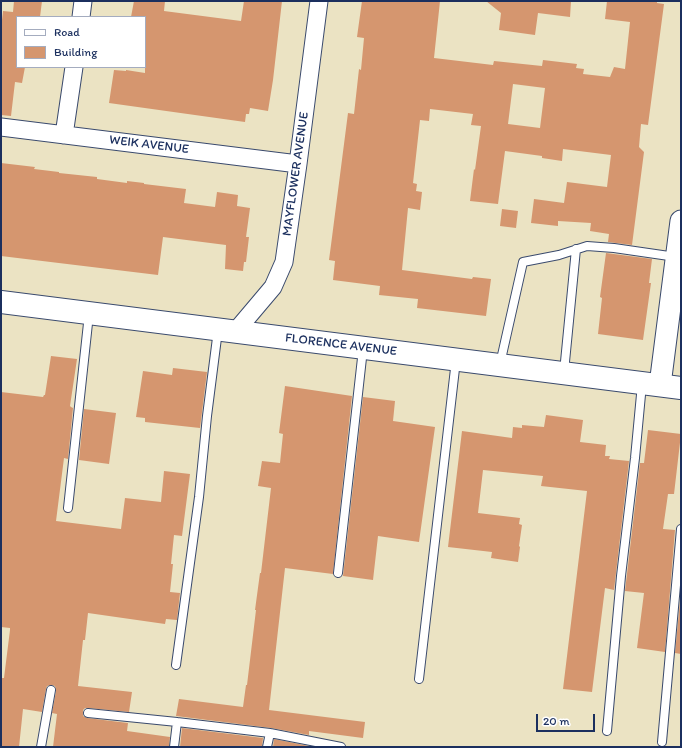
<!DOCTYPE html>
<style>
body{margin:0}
#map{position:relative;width:682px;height:748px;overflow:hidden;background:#ebe3c3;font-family:Itim,sans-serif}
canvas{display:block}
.frame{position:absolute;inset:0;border:2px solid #1b2f5e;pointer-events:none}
.legend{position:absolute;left:16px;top:16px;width:130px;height:52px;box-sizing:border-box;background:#fff;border:1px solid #a4acbf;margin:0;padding:5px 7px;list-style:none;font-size:12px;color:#1b2f5e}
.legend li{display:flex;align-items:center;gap:8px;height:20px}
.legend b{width:20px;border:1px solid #a4acbf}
.scale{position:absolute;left:536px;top:714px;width:59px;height:18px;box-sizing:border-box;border:2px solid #1b2f5e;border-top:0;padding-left:5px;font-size:12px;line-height:14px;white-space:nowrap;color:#1b2f5e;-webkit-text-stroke:3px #fff;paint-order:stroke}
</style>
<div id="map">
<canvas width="682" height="748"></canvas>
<div class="frame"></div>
<ul class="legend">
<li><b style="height:5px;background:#fff"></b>Road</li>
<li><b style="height:11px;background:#d5966f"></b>Building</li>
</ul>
<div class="scale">20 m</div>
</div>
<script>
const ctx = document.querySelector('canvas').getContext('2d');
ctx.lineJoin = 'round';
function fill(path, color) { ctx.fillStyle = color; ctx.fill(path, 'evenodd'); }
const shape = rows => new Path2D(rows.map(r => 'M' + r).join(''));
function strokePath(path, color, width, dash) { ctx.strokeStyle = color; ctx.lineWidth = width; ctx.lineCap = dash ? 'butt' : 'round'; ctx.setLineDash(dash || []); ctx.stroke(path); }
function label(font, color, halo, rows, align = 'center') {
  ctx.font = font + ' Itim,sans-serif'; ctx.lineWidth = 3.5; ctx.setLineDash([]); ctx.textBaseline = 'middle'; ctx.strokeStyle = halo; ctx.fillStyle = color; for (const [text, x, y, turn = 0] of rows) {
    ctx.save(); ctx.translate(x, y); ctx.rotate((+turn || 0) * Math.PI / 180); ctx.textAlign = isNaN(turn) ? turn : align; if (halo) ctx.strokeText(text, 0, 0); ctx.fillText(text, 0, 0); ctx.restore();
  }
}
fill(shape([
 [14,1,42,1,40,17,17,17,17,67,25,67,22,83,15,82,11,116,1,115,1,20,2,20,3,11,13,12],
 [134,1,165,1,164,11,241,21,244,1,282,1,273,80,268,111,250,108,249,114,246,114,245,122,109,103,114,70,126,71,126,70,145,73,145,17,131,17],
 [362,1,440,1,434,58,493,65,494,61,542,66,543,60,577,64,576,68,584,69,583,74,610,77,614,67,625,69,630,22,605,19,607,1,657,1,657,3,664,4,648,125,641,124,639,147,644,152,632,245,608,242,609,234,590,231,591,223,558,221,558,226,531,223,534,199,564,203,567,182,607,187,611,155,563,149,562,161,542,158,542,156,505,151,498,204,470,201,474,169,475,170,481,126,471,125,473,114,430,109,429,121,420,120,413,183,417,184,416,191,422,192,420,210,408,208,402,270,472,279,473,277,491,279,486,316,417,308,418,299,379,295,380,286,333,280,335,261,329,260,331,245,348,113,354,114,359,69,361,70,364,38,357,37],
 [513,84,545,88,540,128,508,124],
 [486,1,571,1,570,17,538,13,535,35,499,30,501,13],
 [1,163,35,167,34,169,59,172,59,173,97,177,97,179,127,183,127,181,144,183,144,184,186,189,184,203,215,207,217,192,238,195,237,206,250,208,246,237,249,237,246,262,244,262,243,271,225,269,226,245,163,237,158,275,1,256],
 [502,209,518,211,516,228,500,226],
 [606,253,652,259,649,283,651,283,643,340,598,334,602,298,600,297],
 [51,356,77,359,70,406,71,407,73,408,68,459,64,458,56,521,121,529,125,498,161,502,164,471,190,474,182,536,174,535,171,564,173,564,170,592,180,593,177,620,166,619,165,624,88,613,85,640,83,640,78,686,132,692,129,712,88,708,85,708,83,710,83,716,87,718,128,723,127,731,170,737,169,747,53,747,57,714,52,713,56,691,55,686,52,685,47,686,46,689,42,712,23,709,19,747,1,747,1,678,4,678,10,630,10,628,1,627,1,392,43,397,44,395,45,395],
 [173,368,207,372,200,428,145,422,145,418,136,417,143,371,172,375],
 [285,386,352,396,333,574,285,568,269,710,365,722,363,738,309,731,309,735,271,728,176,716,179,699,243,707,246,685,247,685,256,610,255,610,260,573,261,573,271,488,258,486,262,461,280,463,283,434,279,433],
 [363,397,395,401,393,421,435,427,419,542,378,536,373,580,343,576],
 [84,409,116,413,109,464,79,460],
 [546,415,583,420,580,442,606,445,605,456,610,456,609,459,629,461,614,590,605,588,592,692,563,689,587,491,541,486,543,476,483,470,478,513,520,518,519,524,522,525,519,546,520,547,518,562,491,558,492,552,448,547,462,431,512,438,513,427,522,428,522,425,544,427],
 [648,430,681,434,674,494,668,494,663,529,675,530,665,652,637,648,644,593,625,591,640,463,644,463],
 [681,591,681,654,675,653],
 [182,728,263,738,262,747,180,747],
 [274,739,309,746,308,747,273,747]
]), '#d5966f');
const service = shape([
 [500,364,523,262,559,255,587,246,614,248,676,257],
 [564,372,576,249],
 [68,508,89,314],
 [338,573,363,349],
 [176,665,199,497,207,416,218,330],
 [419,679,456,360],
 [88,713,177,722,270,733,341,747],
 [607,731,621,576,635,458,642,384],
 [662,742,681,529],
 [41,747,51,690],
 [174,747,177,722],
 [267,747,270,733]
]);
const minor = shape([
 [81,17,83,1],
 [1,127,298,164],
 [64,135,74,67],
 [235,332,273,287,284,262,298,164,319,1]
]);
const tertiary = shape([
 [660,385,681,221]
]);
const primary = shape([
 [1,302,681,388]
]);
strokePath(service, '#3a4a6d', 10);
strokePath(minor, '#3a4a6d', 19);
strokePath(tertiary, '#3a4a6d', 23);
strokePath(primary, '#3a4a6d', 24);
strokePath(service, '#fff', 8);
strokePath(minor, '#fff', 17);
strokePath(tertiary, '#fff', 21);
strokePath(primary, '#fff', 22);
label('13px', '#1b2f5e', '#fff', [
 ["WEIK AVENUE",149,145,7],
 ["MAYFLOWER AVENUE",296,174,-82],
 ["FLORENCE AVENUE",341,345,7]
]);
</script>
